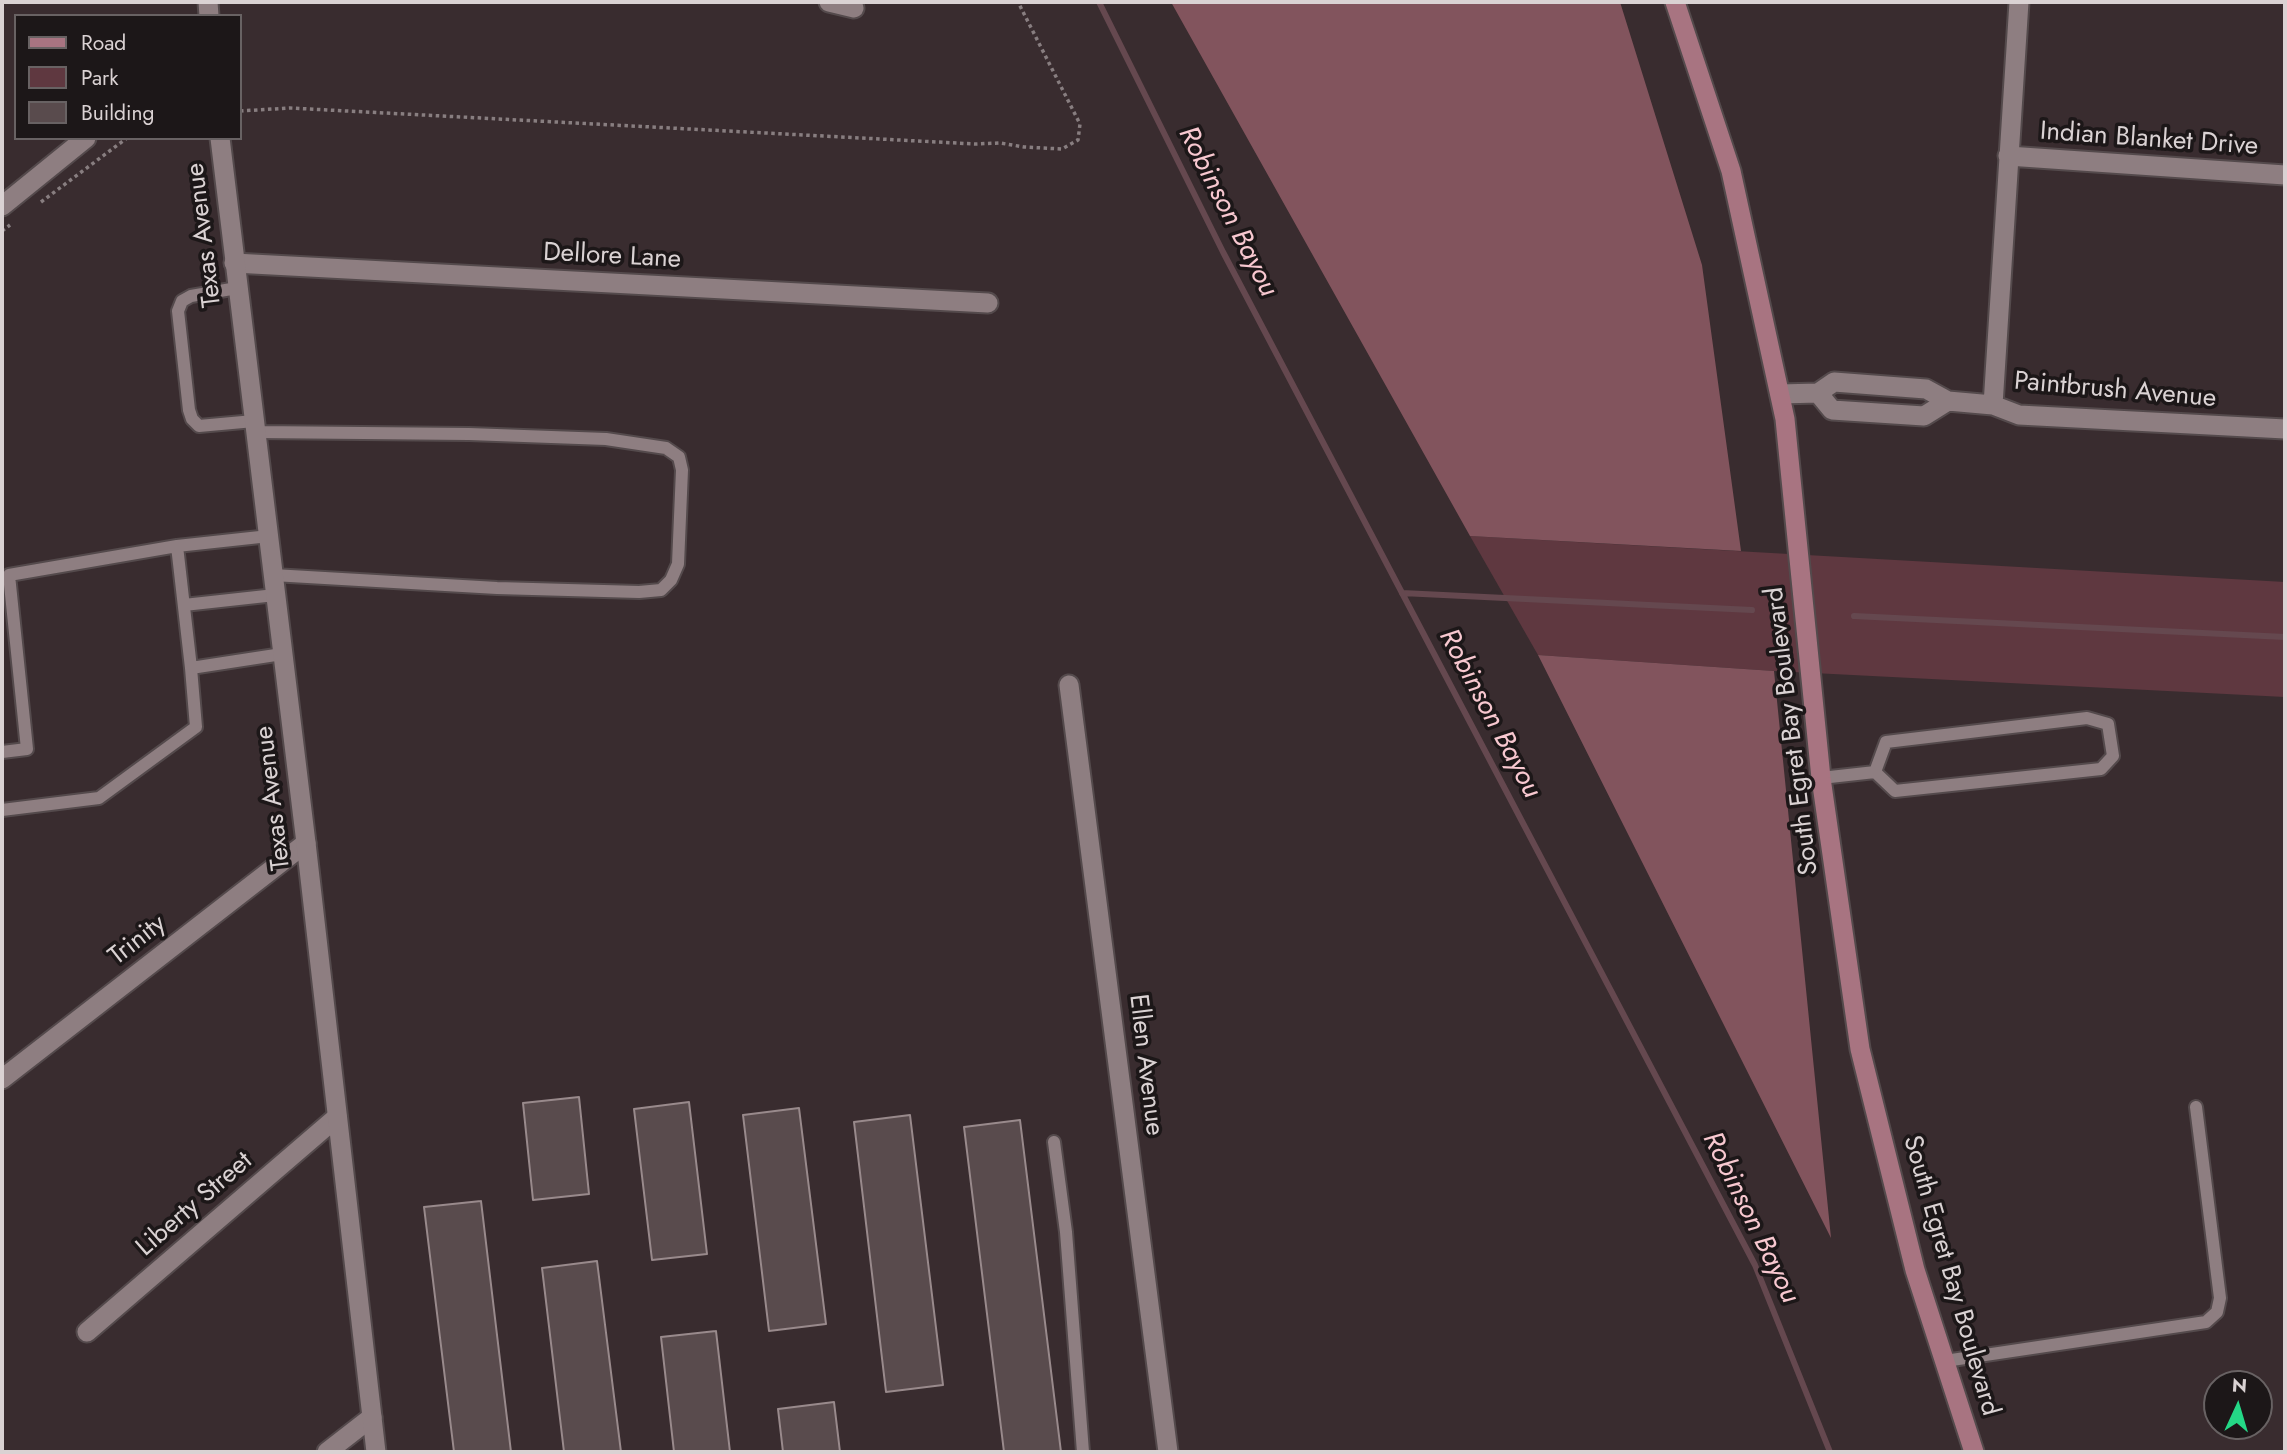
<!DOCTYPE html>
<style>
body{margin:0}
#map{position:relative;width:2287px;height:1454px;overflow:hidden;background:#392c2f;font-family:Jost,sans-serif}
canvas{display:block}
.frame{position:absolute;inset:0;border:4px solid #dad2d3;pointer-events:none}
.legend{position:absolute;left:14px;top:14px;width:228px;height:126px;box-sizing:border-box;background:#1c1718;border:2px solid #686263;margin:0;padding:9px 12px;list-style:none;font-size:21px;color:#dad2d3}
.legend li{display:flex;align-items:center;gap:14px;height:35px}
.legend b{width:35px;border:2px solid #686263}
.north{position:absolute;left:2203px;top:1370px;width:70px;height:70px;box-sizing:border-box;background:#1c1718;border:2px solid #686263;border-radius:50%;rotate:4deg;font-size:19px;font-weight:700;line-height:28px;text-align:center;color:#dad2d3}
.north::after{content:'';display:block;margin:auto;width:24px;height:32px;background:#24d886;clip-path:polygon(50% 0,100% 100%,50% 72%,0 100%)}
</style>
<div id="map">
<canvas width="2287" height="1454"></canvas>
<div class="frame"></div>
<ul class="legend">
<li><b style="height:9px;background:#a87481"></b>Road</li>
<li><b style="height:19px;background:#5f3840"></b>Park</li>
<li><b style="height:19px;background:#594b4d"></b>Building</li>
</ul>
<div class="north">N</div>
</div>
<script>
const ctx = document.querySelector('canvas').getContext('2d');
ctx.lineJoin = 'round';
function fill(path, color) { ctx.fillStyle = color; ctx.fill(path, 'evenodd'); }
const shape = rows => new Path2D(rows.map(r => 'M' + r).join(''));
function strokePath(path, color, width, dash) { ctx.strokeStyle = color; ctx.lineWidth = width; ctx.lineCap = dash ? 'butt' : 'round'; ctx.setLineDash(dash || []); ctx.stroke(path); }
function label(font, color, halo, rows, align = 'center') {
  ctx.font = font + ' Jost,sans-serif'; ctx.lineWidth = 7; ctx.setLineDash([]); ctx.textBaseline = 'middle'; ctx.strokeStyle = halo; ctx.fillStyle = color; for (const [text, x, y, turn = 0] of rows) {
    ctx.save(); ctx.translate(x, y); ctx.rotate((+turn || 0) * Math.PI / 180); ctx.textAlign = isNaN(turn) ? turn : align; if (halo) ctx.strokeText(text, 0, 0); ctx.fillText(text, 0, 0); ctx.restore();
  }
}
fill(shape([
 [1470,536,2285,582,2285,697,1774,671,1538,655]
]), '#5f3840');
fill(shape([
 [1171,2,1620,2,1702,265,1741,551,1470,536],
 [1538,655,1774,671,1831,1238]
]), '#82545d');
strokePath(shape([
 [1099,2,1223,252,1755,1265,1830,1452],
 [1402,593,1752,610],
 [1854,616,2285,637]
]), '#65484f', 6);
const building = shape([
 [579,1097,589,1194,533,1200,523,1103,579,1097],
 [689,1102,707,1254,652,1260,634,1109,689,1102],
 [799,1108,826,1324,769,1331,743,1115,799,1108],
 [910,1115,943,1385,886,1392,854,1122,910,1115],
 [1020,1120,1061,1452,1004,1452,964,1127,1020,1120],
 [481,1201,511,1452,454,1452,424,1207,481,1201],
 [597,1261,621,1452,564,1452,542,1268,597,1261],
 [716,1331,730,1452,674,1452,661,1337,716,1331],
 [834,1402,840,1452,783,1452,778,1409,834,1402]
]);
fill(building, '#594b4d');
strokePath(building, '#998a8c', 2);
const service = shape([
 [237,288,191,296,182,301,178,311,189,410,192,419,199,426,254,421],
 [256,432,469,434,606,439,666,448,679,457,682,470,678,564,671,580,661,590,639,592,497,588,273,575],
 [184,605,275,595],
 [191,668,177,546,269,536],
 [2,752,27,749,9,575,177,546],
 [1821,778,1875,772,1895,791,2101,769,2113,756,2108,724,2087,718,1886,742,1875,772],
 [2,810,99,798,196,727,191,668,282,654],
 [1054,1142,1066,1232,1083,1452],
 [1945,1361,2206,1322,2217,1312,2220,1298,2196,1107]
]);
const minor = shape([
 [829,2,854,8],
 [2008,156,2285,175],
 [234,263,988,303],
 [1818,393,1832,410,1924,416,1948,401],
 [1780,394,1818,393,1834,382,1926,389,1948,401,1993,405,2019,415,2285,429],
 [1993,405,2019,2],
 [1069,685,1168,1452],
 [2,1079,306,843],
 [87,1332,337,1117],
 [327,1452,372,1417]
]);
const tertiary = shape([
 [208,2,209,16],
 [220,138,306,843,376,1452],
 [2,206,86,138]
]);
const secondary = shape([
 [1675,2,1731,171,1785,419,1821,778,1860,1049,1915,1270,1974,1452]
]);
strokePath(service, '#544a4c', 16);
strokePath(minor, '#544a4c', 23);
strokePath(tertiary, '#544a4c', 23);
strokePath(secondary, '#544a4c', 23);
strokePath(shape([
 [240,111,290,108,975,144,1000,143,1024,147,1062,149,1078,140,1080,124,1018,2],
 [41,202,127,138],
 [2,231,10,225]
]), '#887e80', 3.5, [3.5, 3.5]);
strokePath(service, '#8e7e81', 12);
strokePath(minor, '#8e7e81', 19);
strokePath(tertiary, '#8e7e81', 19);
strokePath(secondary, '#a87481', 19);
label('26px', '#dad2d3', '#1c1718', [
 ["Indian Blanket Drive",2149,140,4],
 ["Texas Avenue",205,235,-97],
 ["Dellore Lane",612,257,3],
 ["Paintbrush Avenue",2115,391,5],
 ["South Egret Bay Boulevard",1793,731,-97],
 ["Texas Avenue",274,798,-97],
 ["Trinity",138,941,-38],
 ["Ellen Avenue",1145,1065,83],
 ["Liberty Street",195,1205,-41],
 ["South Egret Bay Boulevard",1950,1276,74]
]);
label('italic 28px', '#f8c8d0', '#1c1718', [
 ["Robinson Bayou",1227,212,63],
 ["Robinson Bayou",1489,714,62],
 ["Robinson Bayou",1750,1218,64]
]);
</script>
